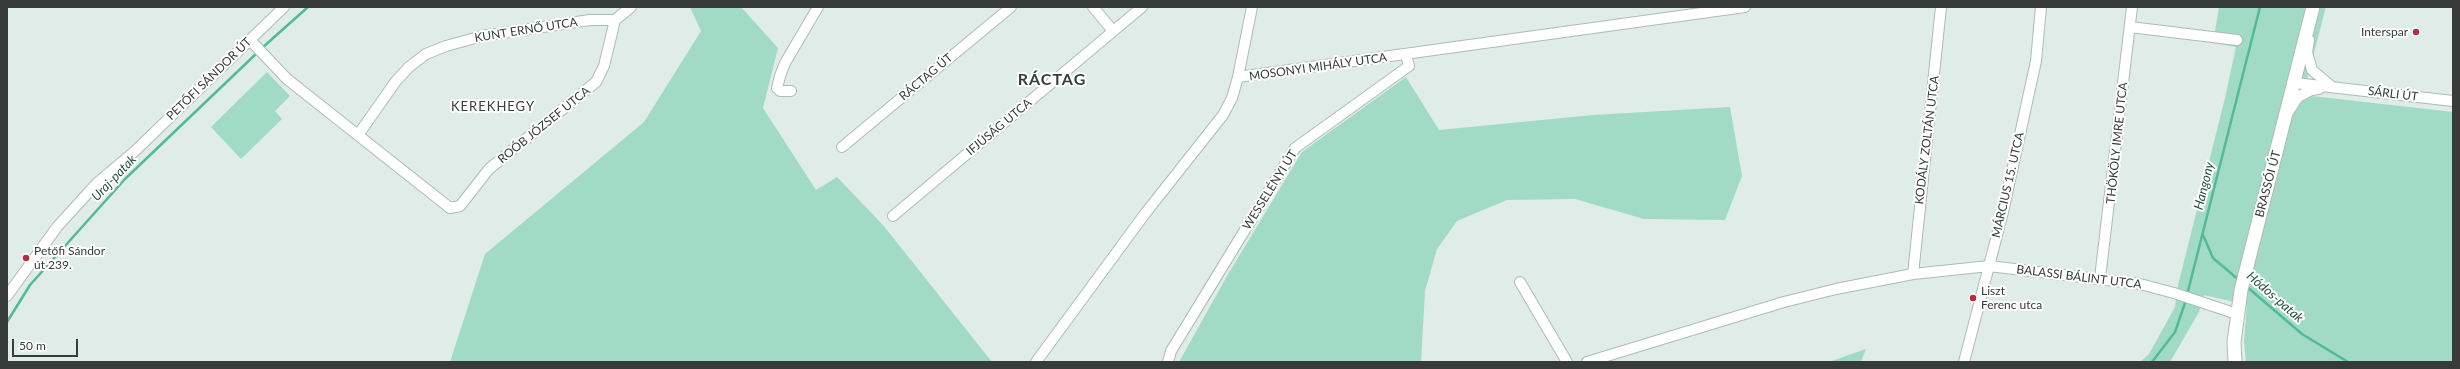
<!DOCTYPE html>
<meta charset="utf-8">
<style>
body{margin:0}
#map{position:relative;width:2460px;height:369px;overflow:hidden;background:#e0ece7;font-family:Lato,sans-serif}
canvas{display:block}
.frame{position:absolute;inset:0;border:8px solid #373c3a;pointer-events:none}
.scale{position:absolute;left:12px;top:339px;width:66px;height:18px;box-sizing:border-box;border:2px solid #373c3a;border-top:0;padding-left:5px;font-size:12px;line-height:14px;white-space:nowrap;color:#373c3a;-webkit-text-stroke:3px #fff;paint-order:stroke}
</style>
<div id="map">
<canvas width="2460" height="369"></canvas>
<div class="frame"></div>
<div class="scale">50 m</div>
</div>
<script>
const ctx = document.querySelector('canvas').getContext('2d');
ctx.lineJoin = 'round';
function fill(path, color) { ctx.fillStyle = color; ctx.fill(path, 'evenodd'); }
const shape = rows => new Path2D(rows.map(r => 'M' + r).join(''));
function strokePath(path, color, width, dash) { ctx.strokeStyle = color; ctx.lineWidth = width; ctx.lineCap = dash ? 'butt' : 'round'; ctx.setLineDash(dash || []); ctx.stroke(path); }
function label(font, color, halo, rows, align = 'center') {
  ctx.font = font + ' Lato,sans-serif'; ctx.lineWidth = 4; ctx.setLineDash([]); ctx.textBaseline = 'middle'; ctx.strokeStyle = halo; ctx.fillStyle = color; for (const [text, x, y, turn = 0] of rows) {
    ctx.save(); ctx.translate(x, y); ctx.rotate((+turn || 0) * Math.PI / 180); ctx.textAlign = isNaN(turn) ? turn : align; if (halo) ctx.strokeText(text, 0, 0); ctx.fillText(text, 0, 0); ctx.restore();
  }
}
fill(shape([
 [690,7,741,7,778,48,763,108,816,190,837,177,883,225,992,362,450,362,485,254,644,122,701,31],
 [2219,7,2326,7,2303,95,2453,112,2453,362,2246,362,2244,341,2247,305,2204,295,2199,312,2170,362,2140,362,2149,354,2175,307,2178,285,2225,98,2236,47,2213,43],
 [267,72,290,96,275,111,282,119,241,159,211,127],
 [1406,77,1439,130,1593,115,1730,107,1742,176,1725,220,1644,219,1575,199,1507,200,1457,221,1437,249,1425,291,1421,362,1179,362,1227,276,1302,152],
 [1866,349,1861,362,1829,362]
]), '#a1dbc6');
strokePath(shape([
 [262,48,308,7],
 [2203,235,2213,258,2239,280],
 [2246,286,2302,334,2348,362],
 [2187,295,2260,7],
 [7,322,30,285,125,179,258,52],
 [2152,362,2175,332,2186,300]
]), '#52b999', 2.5);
const minor = shape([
 [1093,7,1113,31],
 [615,20,631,7],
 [2130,27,2237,40],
 [250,40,287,79,450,208,460,206,489,169,596,82,604,66,615,20],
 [2309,40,2307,52,2312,70,2331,86],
 [1238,77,1745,7],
 [2295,83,2453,101],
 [791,91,780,91,777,88,780,76,785,63,818,7],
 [2289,111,2298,97,2311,90,2319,89],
 [358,135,396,81,409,67,426,54,446,46,482,36,590,20,615,20],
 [842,147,1011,7],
 [893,216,1142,7],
 [1913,274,1941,7],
 [2100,278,2132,7],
 [1520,282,1567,362],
 [7,296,57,227,97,183,135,151,284,7],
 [1036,362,1144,215,1223,115,1232,98,1238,77,1252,7],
 [1168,362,1171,351,1295,148,1409,66,1406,55],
 [1587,362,1784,302,1836,289,1913,274,1989,266,2140,284,2174,293,2237,314],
 [1964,362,2003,212,2036,61,2041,7]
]);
const major = shape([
 [2235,362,2234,342,2241,290,2313,7]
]);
strokePath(minor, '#afbbb6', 12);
strokePath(major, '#afbbb6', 15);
strokePath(minor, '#fff', 10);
strokePath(major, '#fff', 13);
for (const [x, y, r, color] of [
 [2416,32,4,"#bc2b3d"],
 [26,258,4,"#bc2b3d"],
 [1973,298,4,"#bc2b3d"]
]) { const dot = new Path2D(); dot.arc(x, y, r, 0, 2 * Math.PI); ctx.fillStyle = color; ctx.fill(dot); strokePath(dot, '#fff', 1.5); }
label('12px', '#373c3a', '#fff', [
 ["KUNT ERNŐ UTCA",526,30,-9],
 ["MOSONYI MIHÁLY UTCA",1318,67,-8],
 ["RÁCTAG ÚT",926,77,-40],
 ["PETŐFI SÁNDOR ÚT",209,79,-44],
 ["SÁRLI ÚT",2393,94,7],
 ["ROÓB JÓZSEF UTCA",544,125,-39],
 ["IFJÚSÁG UTCA",999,127,-40],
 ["KODÁLY ZOLTÁN UTCA",1927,140,-83],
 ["THÖKÖLY IMRE UTCA",2117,143,-84],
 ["BRASSÓI ÚT",2268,184,-75],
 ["MÁRCIUS 15. UTCA",2008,185,-77],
 ["WESSELÉNYI ÚT",1270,190,-58],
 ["BALASSI BÁLINT UTCA",2079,277,7]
]);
label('12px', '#373c3a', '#fff', [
 ["Interspar",2408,32,"right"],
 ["Petőfi Sándor",34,251],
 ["út 239.",34,265],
 ["Liszt",1981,291],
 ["Ferenc utca",1981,305]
], 'left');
ctx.letterSpacing = '1px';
label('13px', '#353f3b', '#fff', [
 ["KEREKHEGY",493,107]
]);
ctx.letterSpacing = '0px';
label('italic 13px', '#275244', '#fff', [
 ["Uraj-patak",114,178,-46],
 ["Hangony",2204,186,-76],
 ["Hódos-patak",2275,297,41]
]);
ctx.letterSpacing = '1px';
label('bold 16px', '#353f3b', '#fff', [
 ["RÁCTAG",1052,80]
]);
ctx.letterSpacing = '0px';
</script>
